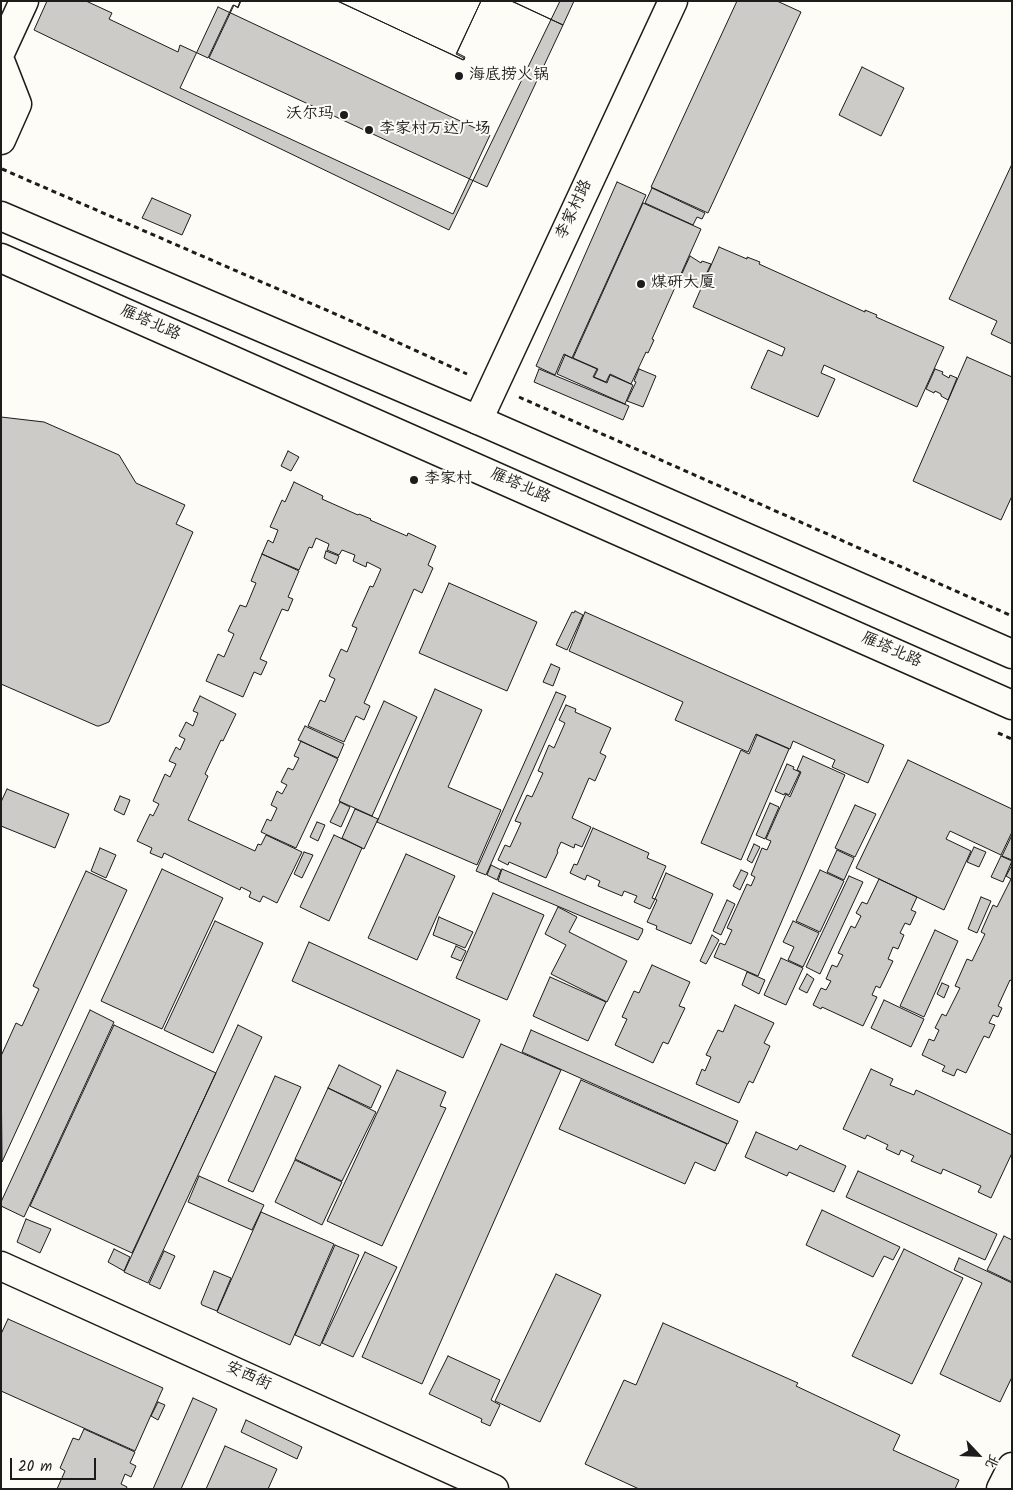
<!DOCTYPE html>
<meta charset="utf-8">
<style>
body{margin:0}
#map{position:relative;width:1013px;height:1490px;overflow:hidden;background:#fdfcf7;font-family:Kalam,"LXGW WenKai TC",sans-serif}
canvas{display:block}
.frame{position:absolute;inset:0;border:2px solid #1c1c1c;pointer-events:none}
.north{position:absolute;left:953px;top:1430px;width:50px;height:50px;-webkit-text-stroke:4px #fdfcf7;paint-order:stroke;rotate:115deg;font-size:14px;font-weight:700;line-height:20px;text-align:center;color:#1c1c1c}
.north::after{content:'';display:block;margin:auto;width:18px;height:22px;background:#1c1c1c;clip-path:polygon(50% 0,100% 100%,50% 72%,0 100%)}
.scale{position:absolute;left:10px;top:1458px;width:86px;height:22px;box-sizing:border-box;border:2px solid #1c1c1c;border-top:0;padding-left:6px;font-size:15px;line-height:18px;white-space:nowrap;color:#1c1c1c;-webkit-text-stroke:4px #fdfcf7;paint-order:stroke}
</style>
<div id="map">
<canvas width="1013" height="1490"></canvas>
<div class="frame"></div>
<div class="north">北</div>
<div class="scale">20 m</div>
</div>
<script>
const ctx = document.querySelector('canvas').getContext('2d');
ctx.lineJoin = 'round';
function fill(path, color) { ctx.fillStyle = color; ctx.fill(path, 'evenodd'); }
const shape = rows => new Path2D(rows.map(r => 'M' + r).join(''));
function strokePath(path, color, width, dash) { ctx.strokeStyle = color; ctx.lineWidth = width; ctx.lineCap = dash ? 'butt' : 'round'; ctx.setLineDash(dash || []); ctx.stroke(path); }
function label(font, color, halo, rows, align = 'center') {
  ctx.font = font + ' Kalam,"LXGW WenKai TC",sans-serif'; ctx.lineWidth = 4; ctx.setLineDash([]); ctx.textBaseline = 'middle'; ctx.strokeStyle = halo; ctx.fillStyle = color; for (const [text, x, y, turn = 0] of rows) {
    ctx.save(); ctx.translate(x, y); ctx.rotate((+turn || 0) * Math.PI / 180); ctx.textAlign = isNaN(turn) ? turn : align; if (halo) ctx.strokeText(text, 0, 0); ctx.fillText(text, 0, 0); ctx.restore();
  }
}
const building = shape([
 [47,1,560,1,449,230,34,30,47,1],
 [86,1,240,1,238,7,233,5,208,58,180,45,178,52,109,19,112,13,86,1],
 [241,1,337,1,464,60,465,57,457,53,481,1,511,1,563,25,487,187,209,58,234,5,238,8,241,1],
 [338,1,481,1,456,54,464,58,463,60,338,1],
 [512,1,574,1,563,25,512,1],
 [737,1,777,1,801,12,708,213,651,187,737,1],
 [218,7,490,135,453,214,180,88,218,7],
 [862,67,904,88,881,136,839,115,862,67],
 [1012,164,1012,344,991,334,997,321,949,299,1012,164],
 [617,182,646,195,572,358,564,354,555,375,536,366,617,182],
 [652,188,705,213,702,219,697,217,693,225,645,203,652,188],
 [152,198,191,215,182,235,142,218,152,198],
 [643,203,701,229,652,339,654,340,648,353,646,352,631,384,610,374,606,382,594,377,598,369,573,358,643,203],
 [719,247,747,259,747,257,760,262,759,264,865,312,865,310,877,315,876,317,944,347,917,407,824,365,821,373,835,379,818,417,751,388,768,350,782,356,785,348,693,307,719,247],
 [690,256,701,263,702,261,711,264,699,289,691,285,692,282,686,280,685,282,679,280,690,256],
 [565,355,597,369,593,377,607,383,610,375,633,385,625,404,557,374,565,355],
 [967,357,1012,377,1012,496,1001,520,913,481,967,357],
 [539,369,629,406,623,420,534,382,539,369],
 [639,369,656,376,643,407,627,401,636,382,634,381,639,369],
 [935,369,943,372,942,374,949,378,950,375,957,378,948,400,941,396,941,394,935,391,934,393,926,389,935,369],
 [1,417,44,422,119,455,136,483,185,505,176,524,193,532,109,722,99,726,97,726,1,684,1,417],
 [288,451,299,457,291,471,281,466,288,451],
 [294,482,323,496,322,499,358,515,359,514,371,519,370,520,407,536,408,533,436,546,428,565,433,568,422,593,414,589,364,703,370,706,364,720,356,716,344,742,308,726,320,700,325,702,335,679,329,676,341,649,347,652,357,628,352,626,370,586,373,587,381,569,367,562,366,567,353,561,355,555,342,550,339,555,327,550,329,544,316,538,312,548,309,547,299,570,262,554,268,540,273,543,278,530,270,527,282,500,285,502,294,482],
 [326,551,339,556,336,564,324,558,326,551],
 [262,554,299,571,288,597,293,599,288,611,282,609,260,659,267,662,261,675,254,672,243,697,206,681,218,654,224,657,234,634,228,631,240,605,246,607,256,583,251,581,262,554],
 [449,583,537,622,507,691,419,653,449,583],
 [575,611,583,615,567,650,556,645,572,612,574,613,575,611],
 [585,612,884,745,868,783,832,767,835,760,793,741,790,749,756,734,748,752,675,720,683,702,569,651,585,612],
 [551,664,560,668,553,686,543,682,551,664],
 [435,689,482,710,448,787,501,810,477,865,377,822,435,689],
 [556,692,566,696,486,875,476,871,556,692],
 [200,696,236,714,223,741,221,740,205,774,208,776,188,820,255,851,258,844,261,845,266,835,302,852,277,903,263,896,260,902,249,897,251,892,241,887,240,890,164,853,162,858,150,853,152,848,137,841,150,814,153,816,159,804,153,801,165,774,170,777,176,764,169,761,176,747,180,750,185,739,179,736,186,722,193,726,198,713,193,711,200,696],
 [384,701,417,717,372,816,339,801,384,701],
 [566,705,576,709,575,712,611,728,600,753,606,756,595,781,589,778,572,818,591,827,582,847,575,844,574,848,561,842,557,851,558,852,546,878,509,862,508,865,498,860,505,845,510,847,521,823,515,821,527,795,532,797,543,773,538,771,549,745,554,748,565,723,559,720,566,705],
 [305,726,344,744,338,758,298,740,305,726],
 [757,735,789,749,741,860,701,843,741,750,749,754,757,735],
 [301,741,338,759,296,848,261,832,267,819,271,821,277,808,271,805,277,791,282,794,287,785,281,782,288,768,293,770,299,758,294,756,301,741],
 [803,756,845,775,758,976,714,957,720,943,725,945,732,930,727,928,747,884,751,886,755,877,751,875,762,848,767,850,771,841,766,839,786,794,790,797,801,772,797,770,803,756],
 [908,760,1012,809,1012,832,1001,855,950,831,946,839,971,851,944,910,856,868,908,760],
 [787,764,794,767,793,769,800,772,789,795,785,793,784,795,775,791,787,764],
 [7,789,69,814,55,848,1,826,1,802,7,789],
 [120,796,130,800,124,815,114,810,120,796],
 [340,802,350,807,341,827,330,822,340,802],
 [770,803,779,807,765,839,756,835,770,803],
 [855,805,876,814,855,857,835,848,855,805],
 [355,809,378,819,364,849,342,838,355,809],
 [317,822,325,825,318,841,310,837,317,822],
 [593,828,649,853,647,858,666,866,652,898,655,899,650,909,634,902,637,896,624,891,622,896,598,886,600,881,587,875,585,880,570,873,574,864,577,865,593,828],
 [334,835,362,848,329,921,300,907,334,835],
 [1012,835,1012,860,1002,856,1012,835],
 [754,844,760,847,752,863,747,860,754,844],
 [974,847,986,852,979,867,967,862,974,847],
 [100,848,116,855,106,878,91,871,100,848],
 [837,850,854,858,844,880,827,872,837,850],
 [304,852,313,855,302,878,294,874,304,852],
 [406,854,455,876,417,960,368,938,406,854],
 [1001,856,1012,861,1003,882,991,877,1001,856],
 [491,865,501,870,497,880,487,875,491,865],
 [1012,865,1012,981,1010,980,998,1006,1002,1008,998,1017,993,1015,989,1023,995,1025,989,1038,984,1036,966,1073,957,1069,954,1076,942,1071,945,1066,922,1055,929,1039,934,1041,939,1030,935,1028,942,1014,946,1016,960,988,955,986,967,959,972,961,985,934,981,932,993,905,997,907,1011,879,1006,876,1012,865],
 [162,869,223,898,162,1029,101,1001,162,869],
 [502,869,643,929,642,933,638,940,498,881,502,869],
 [741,870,748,873,740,890,733,886,741,870],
 [820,870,844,881,820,932,796,921,820,870],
 [86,871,127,890,2,1162,1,1056,16,1023,22,1026,39,989,33,986,86,871],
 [666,873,713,894,691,944,656,929,657,926,647,922,657,900,655,899,666,873],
 [849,876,863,882,820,974,806,967,849,876],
 [879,879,917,897,911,910,916,912,910,925,905,923,900,933,904,935,898,949,893,947,888,959,893,961,880,988,876,986,872,995,877,997,863,1026,822,1007,821,1009,813,1005,821,988,826,990,831,981,826,979,832,965,837,967,843,955,838,953,851,926,855,928,861,916,856,913,862,902,867,904,879,879],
 [493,893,544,915,507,1000,456,978,493,893],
 [981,897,991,901,977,933,968,929,981,897],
 [727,900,735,904,721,935,713,931,727,900],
 [558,907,577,917,569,932,627,961,607,1002,551,974,566,945,545,934,558,907],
 [439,917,473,932,465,948,433,935,439,917],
 [215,921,263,943,213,1053,164,1030,215,921],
 [793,921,819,933,803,967,788,960,794,947,783,942,793,921],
 [935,930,958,941,924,1017,900,1006,935,930],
 [712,935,719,940,706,964,700,961,712,935],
 [309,942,480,1020,463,1058,292,981,309,942],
 [456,946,466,951,461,961,451,957,456,946],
 [781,958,803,968,786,1005,764,995,781,958],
 [652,965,690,982,679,1006,685,1008,668,1044,663,1042,653,1063,615,1045,627,1019,622,1017,634,991,639,993,652,965],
 [747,972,765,980,759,994,742,985,747,972],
 [807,974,814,979,807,993,799,989,807,974],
 [550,977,606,1002,588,1041,533,1016,550,977],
 [942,983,949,986,944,998,937,994,942,983],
 [884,1000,924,1019,911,1047,871,1028,884,1000],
 [735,1005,774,1023,764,1043,770,1046,753,1083,749,1081,739,1103,696,1084,702,1069,705,1071,711,1057,706,1055,718,1030,723,1032,735,1005],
 [90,1010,114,1022,24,1217,1,1206,1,1202,90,1010],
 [114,1025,216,1073,132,1253,30,1206,114,1025],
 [238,1025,262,1037,148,1283,124,1272,238,1025],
 [531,1030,738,1121,728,1144,522,1052,531,1030],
 [501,1044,561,1070,422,1384,362,1357,501,1044],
 [339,1065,381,1086,371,1108,328,1088,339,1065],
 [871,1069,893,1079,890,1085,914,1095,916,1090,1012,1135,1012,1153,991,1198,978,1192,981,1186,943,1169,941,1174,911,1161,914,1156,901,1150,899,1155,886,1149,888,1145,867,1135,865,1139,843,1129,871,1069],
 [397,1070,446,1092,440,1106,446,1108,382,1246,327,1221,397,1070],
 [275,1076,301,1087,253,1192,228,1181,275,1076],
 [581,1080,727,1144,715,1171,695,1162,685,1184,559,1129,581,1080],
 [328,1088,376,1112,342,1181,295,1159,328,1088],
 [756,1132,797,1150,800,1145,846,1166,834,1192,789,1172,787,1176,745,1157,756,1132],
 [295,1160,342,1182,322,1225,275,1202,295,1160],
 [858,1171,997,1234,985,1260,846,1197,858,1171],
 [199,1176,264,1205,252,1230,188,1202,199,1176],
 [822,1210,900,1247,893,1260,884,1256,873,1277,806,1245,822,1210],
 [261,1212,334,1244,290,1345,217,1312,261,1212],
 [26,1219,51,1229,40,1253,17,1242,26,1219],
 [1004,1236,1012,1240,1012,1282,987,1270,1004,1236],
 [335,1245,359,1255,320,1346,295,1335,335,1245],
 [114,1249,130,1257,124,1271,108,1262,114,1249],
 [904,1249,963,1278,912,1384,852,1356,904,1249],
 [164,1251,175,1256,160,1289,149,1284,164,1251],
 [365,1252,397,1267,353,1357,322,1343,365,1252],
 [959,1258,1012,1283,1012,1377,1000,1402,940,1374,982,1283,954,1270,959,1258],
 [214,1271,231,1278,217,1311,202,1305,201,1303,214,1271],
 [556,1274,601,1295,540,1422,495,1401,556,1274],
 [8,1319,163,1388,135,1451,1,1391,1,1334,8,1319],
 [663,1323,798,1383,796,1386,900,1435,893,1450,959,1480,955,1489,639,1489,585,1464,624,1380,636,1385,663,1323],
 [448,1356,500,1380,491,1400,500,1405,490,1426,481,1422,482,1419,429,1394,448,1356],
 [193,1398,217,1409,181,1489,153,1489,193,1398],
 [158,1402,165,1405,158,1420,151,1416,158,1402],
 [246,1420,302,1447,297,1459,241,1432,246,1420],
 [84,1429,135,1452,130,1463,136,1466,131,1477,125,1474,121,1484,127,1487,126,1489,57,1489,65,1471,60,1468,73,1438,79,1440,84,1429],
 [225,1446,277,1469,268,1489,206,1489,225,1446]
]);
fill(building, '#cccbc8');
strokePath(building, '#1c1c1c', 1);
const minor = shape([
 [1,51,24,1],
 [1,63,17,104,1,140],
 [478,420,673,1],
 [1,1266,494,1489],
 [1001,1489,1012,1467]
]);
const major = shape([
 [1,216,478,420,1012,654],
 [1,258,1012,705]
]);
strokePath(minor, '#1c1c1c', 31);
strokePath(major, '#1c1c1c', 31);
strokePath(shape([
 [2,169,340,316,467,374],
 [519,397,1012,616],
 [998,733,1012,739]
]), '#1c1c1c', 3, [5, 4]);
strokePath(minor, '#fdfcf7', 28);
strokePath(major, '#fdfcf7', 28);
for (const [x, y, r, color] of [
 [459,76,5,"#1c1c1c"],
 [344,115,5,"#1c1c1c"],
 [369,130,5,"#1c1c1c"],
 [641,284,5,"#1c1c1c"],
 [414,480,5,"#1c1c1c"]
]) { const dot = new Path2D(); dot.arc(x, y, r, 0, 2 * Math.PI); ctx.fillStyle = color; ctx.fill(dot); strokePath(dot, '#fdfcf7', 2); }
label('16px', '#1c1c1c', '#fdfcf7', [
 ["海底捞火锅",469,76],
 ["沃尔玛",334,115,"right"],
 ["李家村万达广场",379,130],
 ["煤研大厦",651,284],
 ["李家村",424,480]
], 'left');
label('16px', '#1c1c1c', '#fdfcf7', [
 ["李家村路",575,210,-65],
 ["雁塔北路",150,324,24],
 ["雁塔北路",520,487,24],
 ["雁塔北路",891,651,24],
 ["安西街",248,1377,24]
]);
</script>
